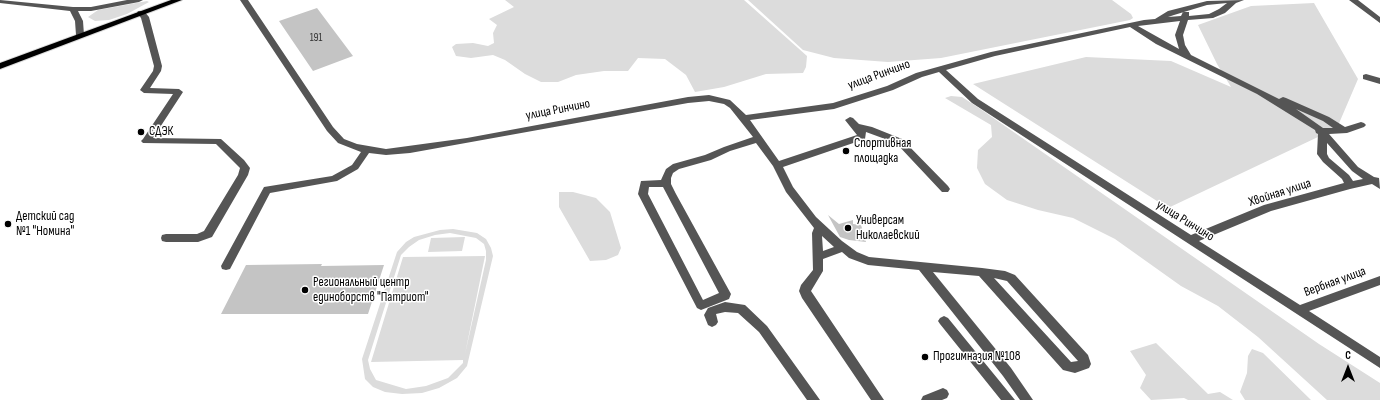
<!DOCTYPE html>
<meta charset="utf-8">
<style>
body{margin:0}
#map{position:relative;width:1380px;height:400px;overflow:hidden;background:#fff;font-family:"Sofia Sans Condensed",sans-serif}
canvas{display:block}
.north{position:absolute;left:1328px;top:348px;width:40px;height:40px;-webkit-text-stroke:3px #fff;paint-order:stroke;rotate:0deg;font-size:11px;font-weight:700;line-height:16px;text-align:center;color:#000}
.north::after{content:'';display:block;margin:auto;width:14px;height:18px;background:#000;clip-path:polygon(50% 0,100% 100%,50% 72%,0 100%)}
</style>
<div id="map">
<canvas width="1380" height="400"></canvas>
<div class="north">С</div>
</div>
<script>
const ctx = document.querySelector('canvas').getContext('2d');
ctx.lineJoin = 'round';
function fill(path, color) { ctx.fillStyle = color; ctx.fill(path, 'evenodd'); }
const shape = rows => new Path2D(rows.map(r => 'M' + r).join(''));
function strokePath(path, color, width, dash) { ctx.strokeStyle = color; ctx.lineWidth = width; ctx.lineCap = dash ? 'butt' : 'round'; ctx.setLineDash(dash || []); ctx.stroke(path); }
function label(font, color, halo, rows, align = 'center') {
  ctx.font = font + ' "Sofia Sans Condensed",sans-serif'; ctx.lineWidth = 3; ctx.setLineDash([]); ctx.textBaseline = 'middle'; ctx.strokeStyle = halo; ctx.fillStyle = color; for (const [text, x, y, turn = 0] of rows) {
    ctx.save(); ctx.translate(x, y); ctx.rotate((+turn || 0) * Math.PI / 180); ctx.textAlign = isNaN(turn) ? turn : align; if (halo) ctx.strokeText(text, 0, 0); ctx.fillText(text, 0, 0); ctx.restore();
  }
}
fill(shape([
 [505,0,744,0,807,56,806,67,803,73,766,74,724,87,695,92,686,75,665,59,638,58,628,71,604,71,576,75,558,82,541,82,525,74,505,60,493,55,471,58,456,56,452,47,456,44,473,43,488,46,494,43,493,33,497,25,489,19,514,7],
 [748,0,1112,0,1131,14,1133,18,1130,20,941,58,888,62,834,58,803,50],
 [147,1,149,2,127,14,109,20,95,21,88,17,98,10],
 [1314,3,1358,79,1337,128,1168,208,973,84,1086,57,1171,61,1231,87,1217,64,1198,25,1251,6],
 [951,96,962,97,979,108,1319,344,1380,383,1380,400,1327,400,1258,337,1218,306,1181,286,1115,239,1073,218,1038,210,1007,200,985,184,977,168,978,150,992,137,991,125,945,98],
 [559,192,573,192,596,198,610,212,621,248,618,255,606,260,590,261,559,207],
 [453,229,477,233,486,239,491,248,493,256,467,366,457,378,439,388,422,393,402,394,385,392,373,387,365,379,362,359,397,252,406,242,414,237,440,230],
 [450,233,476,238,484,244,486,251,486,260,465,354,485,256,403,257,371,362,463,360,463,363,448,378,426,386,406,389,376,380,370,369,368,360,401,255,409,247,419,240,435,235],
 [465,237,462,251,428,252,431,238],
 [1156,343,1208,394,1220,392,1233,400,1188,400,1184,398,1151,400,1140,388,1146,375,1130,351],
 [1252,349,1263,353,1311,400,1245,400,1240,392,1247,373,1248,356]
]), '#dcdcdc');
fill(shape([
 [317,8,353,56,313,71,279,21],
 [828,215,839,224,853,220,853,224,861,225,866,242,849,240,840,237],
 [322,264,321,266,384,265,368,314,221,314,246,265]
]), '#c4c4c4');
const major = shape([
 [171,0,182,0,0,69,0,63,171,0]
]);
strokePath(major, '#dbdbdb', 2);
fill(shape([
 [0,0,73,7,91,7,127,0,143,0,139,2,91,11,78,11,83,21,84,35,80,37,76,35,75,21,70,11,0,3,0,0],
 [240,0,248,0,333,127,344,139,357,144,386,149,467,138,688,97,709,95,730,100,746,115,833,103,887,86,916,73,991,52,1144,20,1155,19,1168,11,1207,1,1244,0,1236,3,1225,13,1213,18,1188,20,1183,35,1185,45,1191,55,1279,99,1283,97,1286,98,1329,117,1345,127,1361,122,1364,123,1366,125,1364,127,1347,133,1329,134,1358,167,1374,177,1379,178,1380,189,1372,184,1350,189,1271,211,1199,241,1300,305,1380,276,1380,285,1309,311,1380,357,1380,368,972,103,939,72,922,77,893,90,834,109,750,120,779,161,857,135,845,120,850,117,853,118,859,124,872,127,902,139,948,186,950,189,948,192,942,192,896,143,866,132,865,139,783,167,793,187,816,217,842,241,857,252,869,257,982,268,1005,271,1015,275,1088,355,1091,364,1089,368,1075,373,1063,370,979,276,933,272,1011,368,1033,400,1020,400,1003,376,919,270,868,265,849,258,842,252,823,259,823,271,811,291,884,400,871,400,802,298,799,291,801,285,813,270,812,233,814,228,786,192,773,166,756,143,730,151,711,160,679,169,673,173,671,178,671,184,676,194,731,294,729,299,701,310,697,308,638,194,641,181,661,180,666,169,673,164,705,155,724,147,753,137,730,108,724,104,709,101,688,103,410,153,386,155,369,153,358,169,337,181,270,193,230,269,226,270,222,269,221,266,264,187,332,176,352,165,361,152,338,143,327,131,240,0],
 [1227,3,1219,9,1209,14,1189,16,1189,12,1183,12,1181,16,1168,17,1174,15,1207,5,1227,3],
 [1180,21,1175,35,1179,49,1138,26,1180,21],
 [1130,27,1156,44,1257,94,1315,130,1316,133,1318,134,1317,154,1323,162,1342,179,1344,183,1264,205,1191,235,978,99,946,70,995,56,1130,27],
 [1296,109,1323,121,1333,128,1323,128,1296,109],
 [1327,143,1352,171,1363,179,1353,181,1349,175,1329,158,1327,154,1327,143],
 [649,187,663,187,719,293,703,300,648,194,649,187],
 [822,236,834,247,823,251,822,236],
 [994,278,1007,281,1078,361,1071,362,994,278],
 [1349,0,1358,0,1380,17,1380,23,1349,0],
 [138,11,144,11,149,17,162,66,161,71,150,88,179,89,183,92,153,138,221,139,244,160,250,168,248,175,212,237,198,242,166,242,162,241,161,238,162,235,166,234,197,234,204,231,238,175,240,168,216,144,143,143,141,141,143,139,173,94,144,93,140,90,153,71,154,66,141,18,137,13,138,11],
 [1366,74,1380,78,1380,84,1363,79,1363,75,1366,74],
 [725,302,745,305,767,326,820,400,807,400,759,332,738,313,725,312,716,314,718,322,716,325,712,327,708,325,704,315,708,308,725,302],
 [944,316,948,318,1015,400,1001,400,940,324,938,321,940,318,944,316],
 [943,388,947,390,949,394,947,398,942,400,921,400,923,396,943,388]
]), '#555');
fill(major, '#000');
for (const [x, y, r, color] of [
 [141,132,4,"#000"],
 [846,151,4,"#000"],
 [8,224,4,"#000"],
 [848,228,4,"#000"],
 [305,290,4,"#000"],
 [925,357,4,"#000"]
]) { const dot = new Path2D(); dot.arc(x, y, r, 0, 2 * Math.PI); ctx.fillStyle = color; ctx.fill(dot); strokePath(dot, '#fff', 1.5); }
label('11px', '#313131', null, [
 ["191",316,38]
]);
label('13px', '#000', '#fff', [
 ["улица Ринчино",879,75,-20],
 ["улица Ринчино",558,110,-11],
 ["Хвойная улица",1280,193,-18],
 ["улица Ринчино",1185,221,32],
 ["Вербная улица",1335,282,-20]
]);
label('13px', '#000', '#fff', [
 ["СДЭК",149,132],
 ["Спортивная",854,144],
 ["площадка",854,159],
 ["Детский сад",16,217],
 ["№1 \"Номина\"",16,232],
 ["Универсам",856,221],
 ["Николаевский",856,236],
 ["Региональный центр",313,283],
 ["единоборств \"Патриот\"",313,298],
 ["Прогимназия №108",933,357]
], 'left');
</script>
